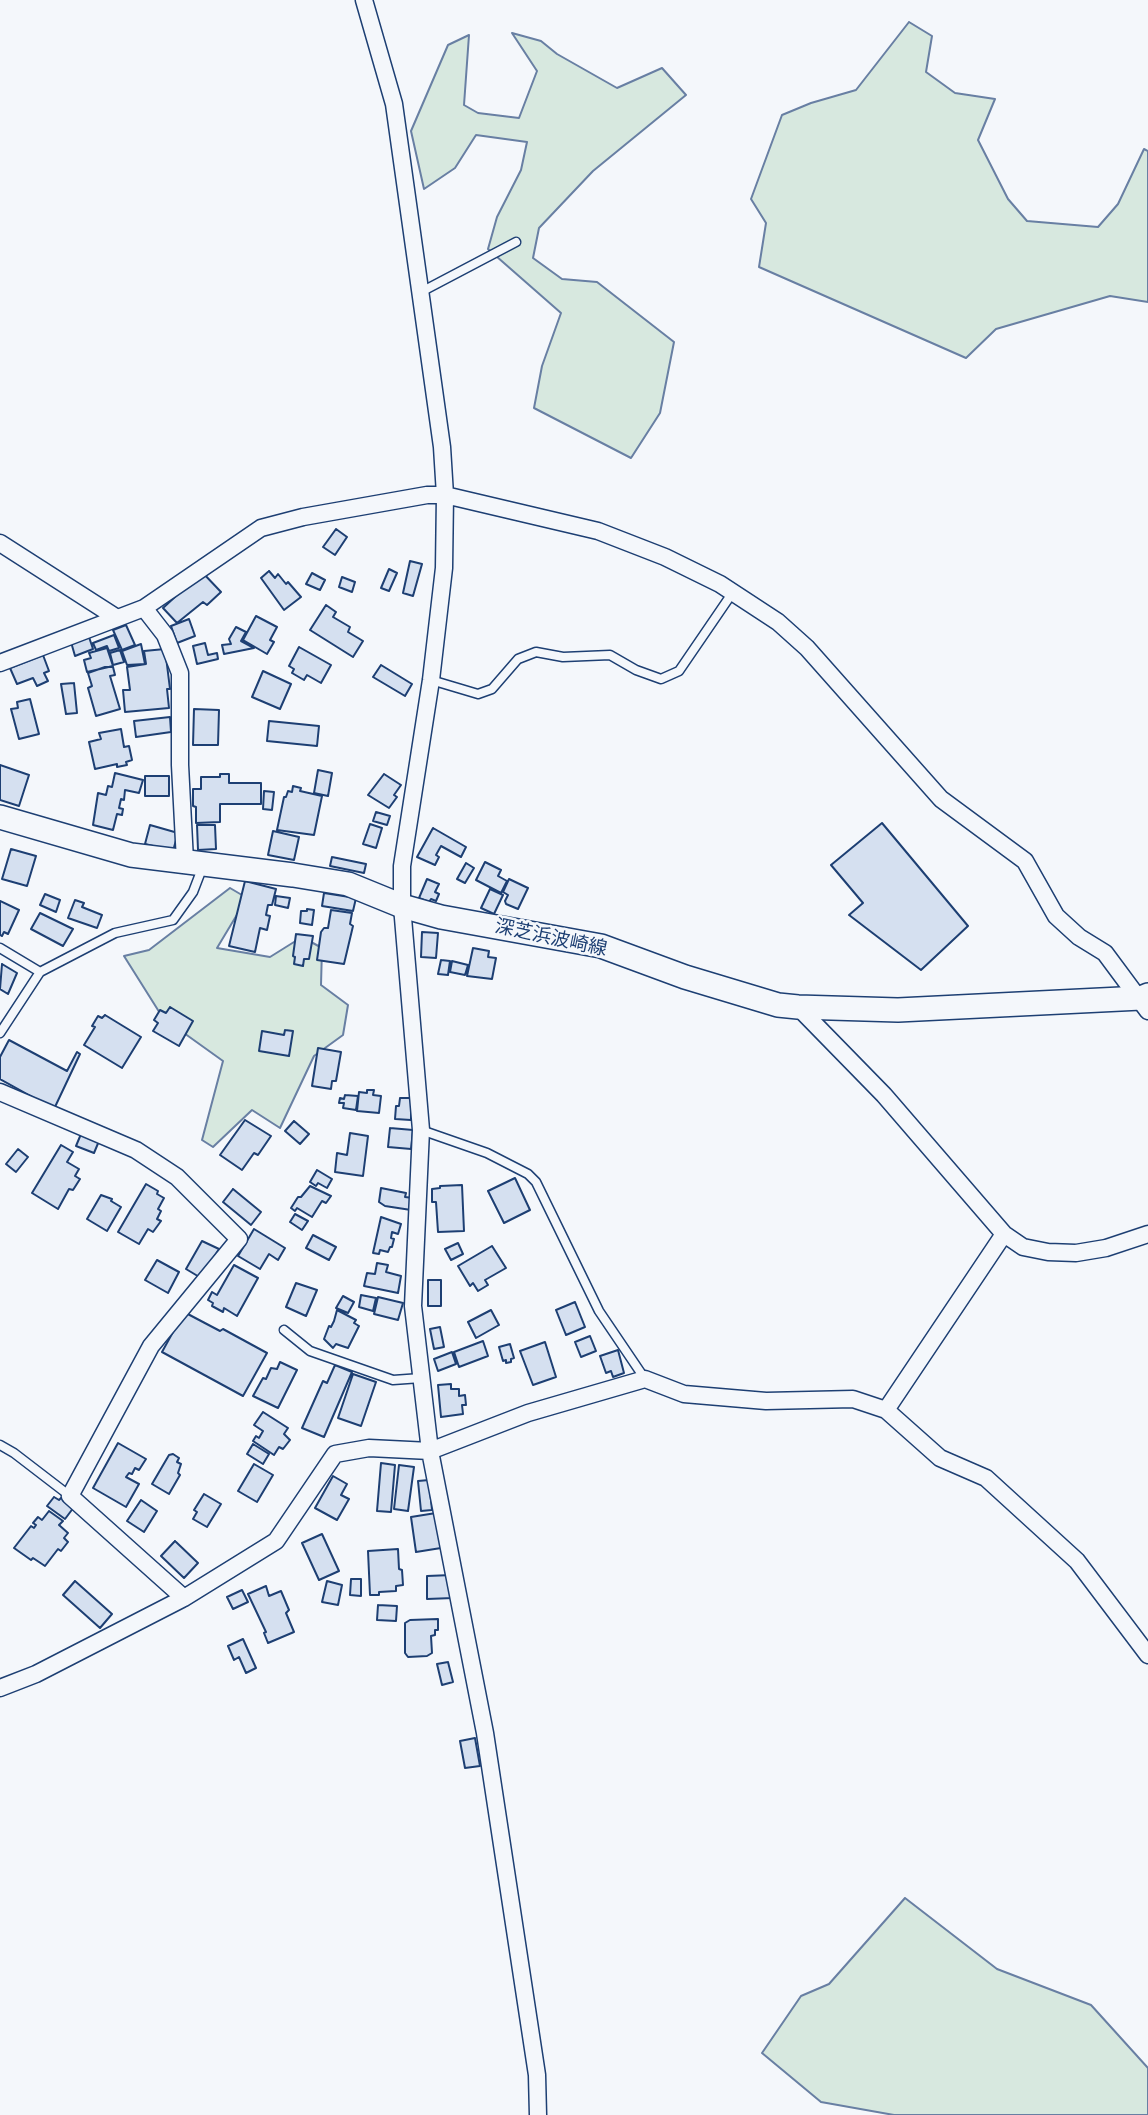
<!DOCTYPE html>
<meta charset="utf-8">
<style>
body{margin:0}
canvas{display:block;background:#f4f7fb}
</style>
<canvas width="1148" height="2115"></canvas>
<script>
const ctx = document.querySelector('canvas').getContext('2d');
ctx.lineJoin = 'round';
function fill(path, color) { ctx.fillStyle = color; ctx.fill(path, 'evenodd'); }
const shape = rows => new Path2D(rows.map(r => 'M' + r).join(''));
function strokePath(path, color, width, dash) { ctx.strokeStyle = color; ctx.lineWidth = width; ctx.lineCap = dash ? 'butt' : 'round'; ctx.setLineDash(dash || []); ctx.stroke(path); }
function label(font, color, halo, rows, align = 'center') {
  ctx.font = font + ' "Work Sans","Noto Sans JP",sans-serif'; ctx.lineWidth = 5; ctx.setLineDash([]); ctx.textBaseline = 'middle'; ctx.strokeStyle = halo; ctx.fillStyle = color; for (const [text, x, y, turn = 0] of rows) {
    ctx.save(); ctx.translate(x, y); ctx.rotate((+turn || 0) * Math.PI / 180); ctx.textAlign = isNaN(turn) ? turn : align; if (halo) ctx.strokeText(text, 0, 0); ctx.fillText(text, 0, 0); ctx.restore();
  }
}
const green = shape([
 [909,22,932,36,926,72,955,93,995,99,978,140,1008,199,1027,221,1098,227,1118,204,1144,149,1148,151,1148,302,1110,296,996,329,966,358,759,267,766,223,751,199,782,115,811,103,856,90,909,22],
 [512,33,541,41,557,54,617,88,662,68,686,95,593,171,539,228,533,258,562,279,597,282,674,342,660,413,631,458,534,408,542,366,561,313,488,249,497,217,521,170,527,142,476,135,455,168,424,189,411,131,448,45,469,35,464,105,478,113,519,118,537,71,512,33],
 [230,888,247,898,217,948,270,957,302,937,322,948,321,985,348,1005,343,1035,314,1056,280,1128,252,1110,213,1147,202,1140,223,1061,163,1018,124,956,149,950,230,888],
 [905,1898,997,1969,1091,2005,1148,2068,1148,2115,894,2115,821,2102,762,2053,801,1996,829,1984,905,1898]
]);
fill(green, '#d7e8df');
strokePath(green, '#687fa3', 2);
const building = shape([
 [336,529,347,537,335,555,323,547,336,529],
 [410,561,422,564,413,596,403,593,410,561],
 [389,569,397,573,389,591,381,588,389,569],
 [269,571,275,578,278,574,286,584,288,582,301,597,284,610,261,578,269,571],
 [202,572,221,592,207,605,203,602,177,623,163,608,202,572],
 [312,573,325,580,320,590,306,584,312,573],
 [342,577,355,582,352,592,339,587,342,577],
 [326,605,336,612,333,617,350,627,348,632,363,641,353,657,310,630,326,605],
 [256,616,277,627,270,640,274,642,267,654,243,640,256,616],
 [189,619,195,636,177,643,171,626,189,619],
 [126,625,135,645,122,650,113,630,126,625],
 [236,627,246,632,241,641,254,648,224,654,222,645,231,644,229,639,236,627],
 [88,634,93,649,75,656,71,642,88,634],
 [114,635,119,648,109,651,107,646,96,650,93,643,114,635],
 [205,643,208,655,217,653,218,659,197,664,193,646,205,643],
 [141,644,145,664,127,665,122,651,141,644],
 [299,647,331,665,321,683,307,675,304,680,292,673,294,669,289,666,299,647],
 [107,648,113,666,87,672,84,660,91,658,89,653,107,648],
 [165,649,170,689,167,689,169,708,125,712,123,690,130,690,127,667,146,664,144,651,165,649],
 [120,650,124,662,113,665,110,653,120,650],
 [43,655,49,671,44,673,48,681,37,686,33,678,17,684,10,668,43,655],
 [381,665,412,684,405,696,373,677,381,665],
 [105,667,113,667,115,675,110,676,120,709,96,716,88,688,92,686,88,673,105,667],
 [263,671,291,684,280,709,252,697,263,671],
 [74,683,77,713,66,714,61,684,74,683],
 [30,699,39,734,19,739,11,709,18,708,17,702,30,699],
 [194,709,219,710,218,745,193,745,194,709],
 [170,717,171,732,136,737,134,721,170,717],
 [269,721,319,726,317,746,267,741,269,721],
 [121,729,124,747,129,746,132,760,126,762,127,765,117,767,117,764,95,769,89,742,101,739,99,733,121,729],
 [0,765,29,775,19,806,0,800,0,765],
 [318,770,332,773,328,796,314,793,318,770],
 [115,773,143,780,139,793,125,790,124,800,121,799,119,808,123,809,122,815,117,814,113,830,93,825,98,793,106,795,108,786,112,787,115,773],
 [220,774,229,774,229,783,261,783,261,804,220,804,220,822,196,823,196,807,193,806,193,789,201,789,201,777,220,777,220,774],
 [384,774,401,785,394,795,397,797,389,808,368,795,384,774],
 [145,776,169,776,169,796,145,796,145,776],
 [293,786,301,788,300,791,322,796,314,835,277,830,284,797,286,797,288,791,292,792,293,786],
 [264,791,274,792,272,810,263,809,264,791],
 [376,812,390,816,387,825,373,821,376,812],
 [882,823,968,926,921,970,849,915,863,903,831,865,882,823],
 [370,824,382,828,376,848,363,844,370,824],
 [150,825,178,833,173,851,145,844,150,825],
 [197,825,215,825,216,849,198,850,197,825],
 [433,828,466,847,461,857,441,846,436,855,439,857,435,865,417,857,433,828],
 [273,831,299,837,294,860,268,855,273,831],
 [11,849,36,856,27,886,2,879,11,849],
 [332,857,366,864,364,873,330,866,332,857],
 [485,862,501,870,498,876,507,881,501,893,476,880,485,862],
 [466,863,474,868,465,883,457,879,466,863],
 [427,879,439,884,435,892,439,894,436,901,431,899,429,902,419,898,427,879],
 [509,879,528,888,518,909,506,904,505,901,508,895,503,892,509,879],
 [245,881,276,889,272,905,268,905,266,915,270,916,267,930,260,928,255,952,229,946,245,881],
 [490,889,503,895,494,914,481,908,490,889],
 [324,893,356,898,353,911,322,906,324,893],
 [45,894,60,900,56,912,40,905,45,894],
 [276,896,290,898,288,908,275,905,276,896],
 [75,900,84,903,82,907,102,915,97,928,68,918,75,900],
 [0,901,19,910,8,934,4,932,2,936,0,935,0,901],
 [307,909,314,910,312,925,300,923,301,911,307,911,307,909],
 [331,910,352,913,350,924,353,926,344,964,317,960,321,932,324,928,328,928,331,910],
 [40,913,73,929,63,946,31,929,40,913],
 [422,932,438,933,436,958,421,957,422,932],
 [296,934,313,936,309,959,304,959,303,966,294,964,295,957,293,956,296,934],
 [473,948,489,951,488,957,496,958,492,979,467,976,473,948],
 [441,960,450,961,448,975,438,974,441,960],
 [452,961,468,965,465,975,450,972,452,961],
 [2,964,17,973,8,994,0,989,2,964],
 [170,1007,193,1021,179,1046,153,1031,158,1023,154,1020,160,1010,166,1013,170,1007],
 [105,1015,141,1037,122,1068,84,1045,95,1027,92,1026,98,1016,102,1018,105,1015],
 [285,1030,293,1031,289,1056,259,1051,262,1031,284,1035,285,1030],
 [9,1040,67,1071,77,1052,80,1054,54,1109,0,1079,0,1057,9,1040],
 [318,1048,341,1052,336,1081,332,1081,331,1089,312,1086,318,1048],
 [367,1090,374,1090,373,1095,381,1096,379,1113,357,1111,359,1092,367,1093,367,1090],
 [345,1095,358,1096,356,1110,343,1108,344,1103,339,1103,340,1098,344,1099,345,1095],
 [400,1098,411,1098,411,1120,395,1119,396,1106,399,1106,400,1098],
 [245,1120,271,1136,258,1155,254,1153,242,1170,220,1155,245,1120],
 [294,1121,309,1134,300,1144,285,1131,294,1121],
 [390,1128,413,1130,411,1149,388,1147,390,1128],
 [350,1133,368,1136,363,1176,335,1172,337,1153,347,1155,350,1133],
 [81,1134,99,1141,94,1153,76,1146,81,1134],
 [61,1145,73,1152,67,1162,79,1169,75,1176,80,1179,73,1190,69,1189,58,1209,32,1193,61,1145],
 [18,1149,28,1157,16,1172,6,1164,18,1149],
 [317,1170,332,1179,327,1188,318,1183,316,1186,310,1182,317,1170],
 [515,1178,530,1210,504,1223,488,1191,515,1178],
 [146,1184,158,1191,157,1194,164,1198,158,1209,161,1211,157,1219,161,1221,153,1232,148,1229,139,1244,118,1232,146,1184],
 [462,1185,464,1231,438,1232,436,1202,432,1202,432,1189,440,1188,440,1186,462,1185],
 [310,1186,331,1196,326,1203,322,1201,312,1217,297,1208,295,1211,291,1208,298,1197,301,1197,310,1186],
 [381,1188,406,1193,405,1197,413,1198,411,1210,385,1206,379,1202,381,1188],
 [233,1189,261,1212,251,1225,223,1202,233,1189],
 [101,1195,112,1199,111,1201,121,1207,107,1231,87,1219,101,1195],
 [295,1214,308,1221,302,1230,290,1222,295,1214],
 [381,1217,401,1224,398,1234,392,1232,391,1238,394,1239,392,1247,390,1247,388,1252,380,1250,379,1254,373,1253,381,1217],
 [254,1229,285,1248,278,1260,269,1254,260,1269,238,1256,254,1229],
 [313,1235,336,1247,329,1260,306,1248,313,1235],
 [202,1241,219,1249,201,1278,186,1269,202,1241],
 [458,1243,463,1254,451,1260,445,1249,458,1243],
 [492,1246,506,1268,485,1280,488,1285,478,1291,473,1283,470,1286,458,1266,492,1246],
 [157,1260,179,1272,168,1293,145,1280,157,1260],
 [377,1263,388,1265,386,1272,401,1276,398,1293,364,1286,367,1273,375,1274,377,1263],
 [234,1265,258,1278,237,1316,224,1308,223,1312,212,1306,213,1303,208,1300,212,1292,217,1295,234,1265],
 [428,1280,441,1280,441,1306,428,1306,428,1280],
 [296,1283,317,1290,306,1316,286,1307,296,1283],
 [361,1295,376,1298,373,1311,359,1307,361,1295],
 [343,1296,354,1302,348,1313,336,1308,343,1296],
 [378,1297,403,1303,398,1320,374,1314,378,1297],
 [575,1302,585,1327,566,1335,556,1310,575,1302],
 [337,1310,356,1320,354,1323,359,1326,348,1348,336,1344,333,1348,324,1339,329,1326,331,1327,334,1321,337,1310],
 [491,1310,499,1325,476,1338,468,1322,491,1310],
 [184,1312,220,1331,223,1329,267,1353,243,1396,162,1352,184,1312],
 [440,1327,444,1347,434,1349,430,1329,440,1327],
 [590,1336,596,1351,581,1357,575,1342,590,1336],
 [483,1341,488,1356,459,1367,454,1352,483,1341],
 [545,1342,556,1377,533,1385,520,1351,545,1342],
 [510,1344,514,1358,511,1359,511,1362,506,1363,506,1360,503,1361,499,1347,510,1344],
 [618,1350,624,1373,613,1377,611,1371,606,1373,600,1356,618,1350],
 [452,1352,456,1364,438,1371,434,1359,452,1352],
 [280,1362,297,1370,278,1408,253,1396,263,1378,266,1379,271,1368,277,1369,280,1362],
 [335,1365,352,1372,324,1437,302,1428,323,1381,327,1383,335,1365],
 [353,1374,376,1382,361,1426,338,1418,353,1374],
 [451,1384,451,1389,459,1389,459,1396,465,1395,466,1405,462,1405,463,1414,441,1417,438,1385,451,1384],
 [263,1412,288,1428,284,1434,290,1440,283,1449,279,1447,274,1455,253,1441,256,1436,259,1438,263,1431,254,1425,263,1412],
 [118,1443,146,1459,139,1470,135,1468,132,1474,129,1473,126,1477,139,1484,126,1507,93,1488,118,1443],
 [253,1444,269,1454,263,1464,247,1454,253,1444],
 [173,1454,179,1458,177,1462,181,1464,178,1473,180,1475,169,1494,152,1484,169,1455,173,1454],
 [381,1463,395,1465,391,1512,377,1511,381,1463],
 [254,1464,273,1475,257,1502,238,1491,254,1464],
 [399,1465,414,1467,408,1511,394,1509,399,1465],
 [333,1476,347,1484,341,1495,349,1499,337,1520,315,1508,333,1476],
 [429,1480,432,1510,421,1511,418,1481,429,1480],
 [204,1494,221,1504,207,1527,193,1519,197,1512,194,1510,204,1494],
 [54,1497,59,1500,61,1498,74,1507,65,1519,47,1506,54,1497],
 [141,1500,157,1511,144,1532,127,1521,141,1500],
 [49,1511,63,1521,59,1525,68,1533,64,1538,68,1542,61,1551,58,1549,45,1566,33,1558,31,1560,14,1548,31,1526,34,1528,36,1525,33,1523,38,1517,42,1520,49,1511],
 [436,1513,441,1548,416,1552,411,1517,436,1513],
 [322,1534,339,1571,319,1580,302,1543,322,1534],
 [175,1541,198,1563,184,1578,161,1556,175,1541],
 [398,1549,399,1569,402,1570,403,1585,396,1586,396,1591,379,1592,379,1595,370,1595,368,1551,398,1549],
 [452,1575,453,1598,427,1599,427,1576,452,1575],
 [351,1579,361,1579,361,1596,350,1595,351,1579],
 [75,1581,112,1614,100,1628,63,1595,75,1581],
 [327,1581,342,1585,338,1605,322,1602,327,1581],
 [266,1586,269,1596,281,1591,289,1610,286,1613,294,1632,268,1643,264,1633,266,1632,248,1594,266,1586],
 [242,1590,248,1602,233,1609,227,1597,242,1590],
 [378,1605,397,1606,396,1621,377,1620,378,1605],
 [438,1619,438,1630,435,1630,435,1635,431,1636,432,1653,427,1656,408,1657,405,1653,405,1623,410,1620,438,1619],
 [243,1639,256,1668,246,1673,239,1657,234,1660,228,1646,243,1639],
 [448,1662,453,1682,442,1685,437,1664,448,1662],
 [475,1738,480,1766,465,1768,460,1741,475,1738]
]);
fill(building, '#d5e0f0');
strokePath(building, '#1d3f73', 2);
const lane = shape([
 [421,292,516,242],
 [431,680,478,694,492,689,518,659,536,652,563,657,610,655,636,670,661,679,679,671,733,592],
 [0,948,40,972,0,1033],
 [40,972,115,933,173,920,193,892,203,866],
 [421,1130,487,1153,528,1174,536,1182,599,1311,645,1379],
 [284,1330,310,1351,393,1380,421,1378],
 [0,1445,14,1453,70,1496]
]);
const street = shape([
 [364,0,394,104,442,447,445,495,444,568,431,680,402,866,402,906,421,1130,413,1306,430,1451,485,1733,537,2075,538,2115],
 [0,543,117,618],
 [144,608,165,635,180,673,180,765,185,861],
 [0,663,144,608,261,528,303,517,427,495,445,495,598,531,665,557,720,584,778,622,807,648,941,799,1025,861,1056,916,1079,937,1105,953,1148,1011],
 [798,1007,884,1095,1004,1234,1023,1247,1048,1252,1076,1253,1106,1248,1148,1234],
 [0,1092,136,1150,177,1177,239,1239,151,1346,70,1496,184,1598],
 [886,1410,1004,1234],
 [0,1688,36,1674,184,1598,276,1541,335,1454,369,1448,430,1451,528,1413,645,1379,684,1394,766,1401,853,1399,886,1410,940,1458,986,1478,1077,1561,1148,1655]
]);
const secondary = shape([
 [0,817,131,855,293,875,348,884,402,906,441,917,601,946,685,977,778,1005,798,1007,898,1010,1141,998,1148,995]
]);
strokePath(lane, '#1d3f73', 11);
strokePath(street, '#1d3f73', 19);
strokePath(secondary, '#1d3f73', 26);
strokePath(lane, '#f4f7fb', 8);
strokePath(street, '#f4f7fb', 16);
strokePath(secondary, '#f4f7fb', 23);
label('19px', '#1d3f73', '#f4f7fb', [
 ["深芝浜波崎線",551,938,12]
]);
</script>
